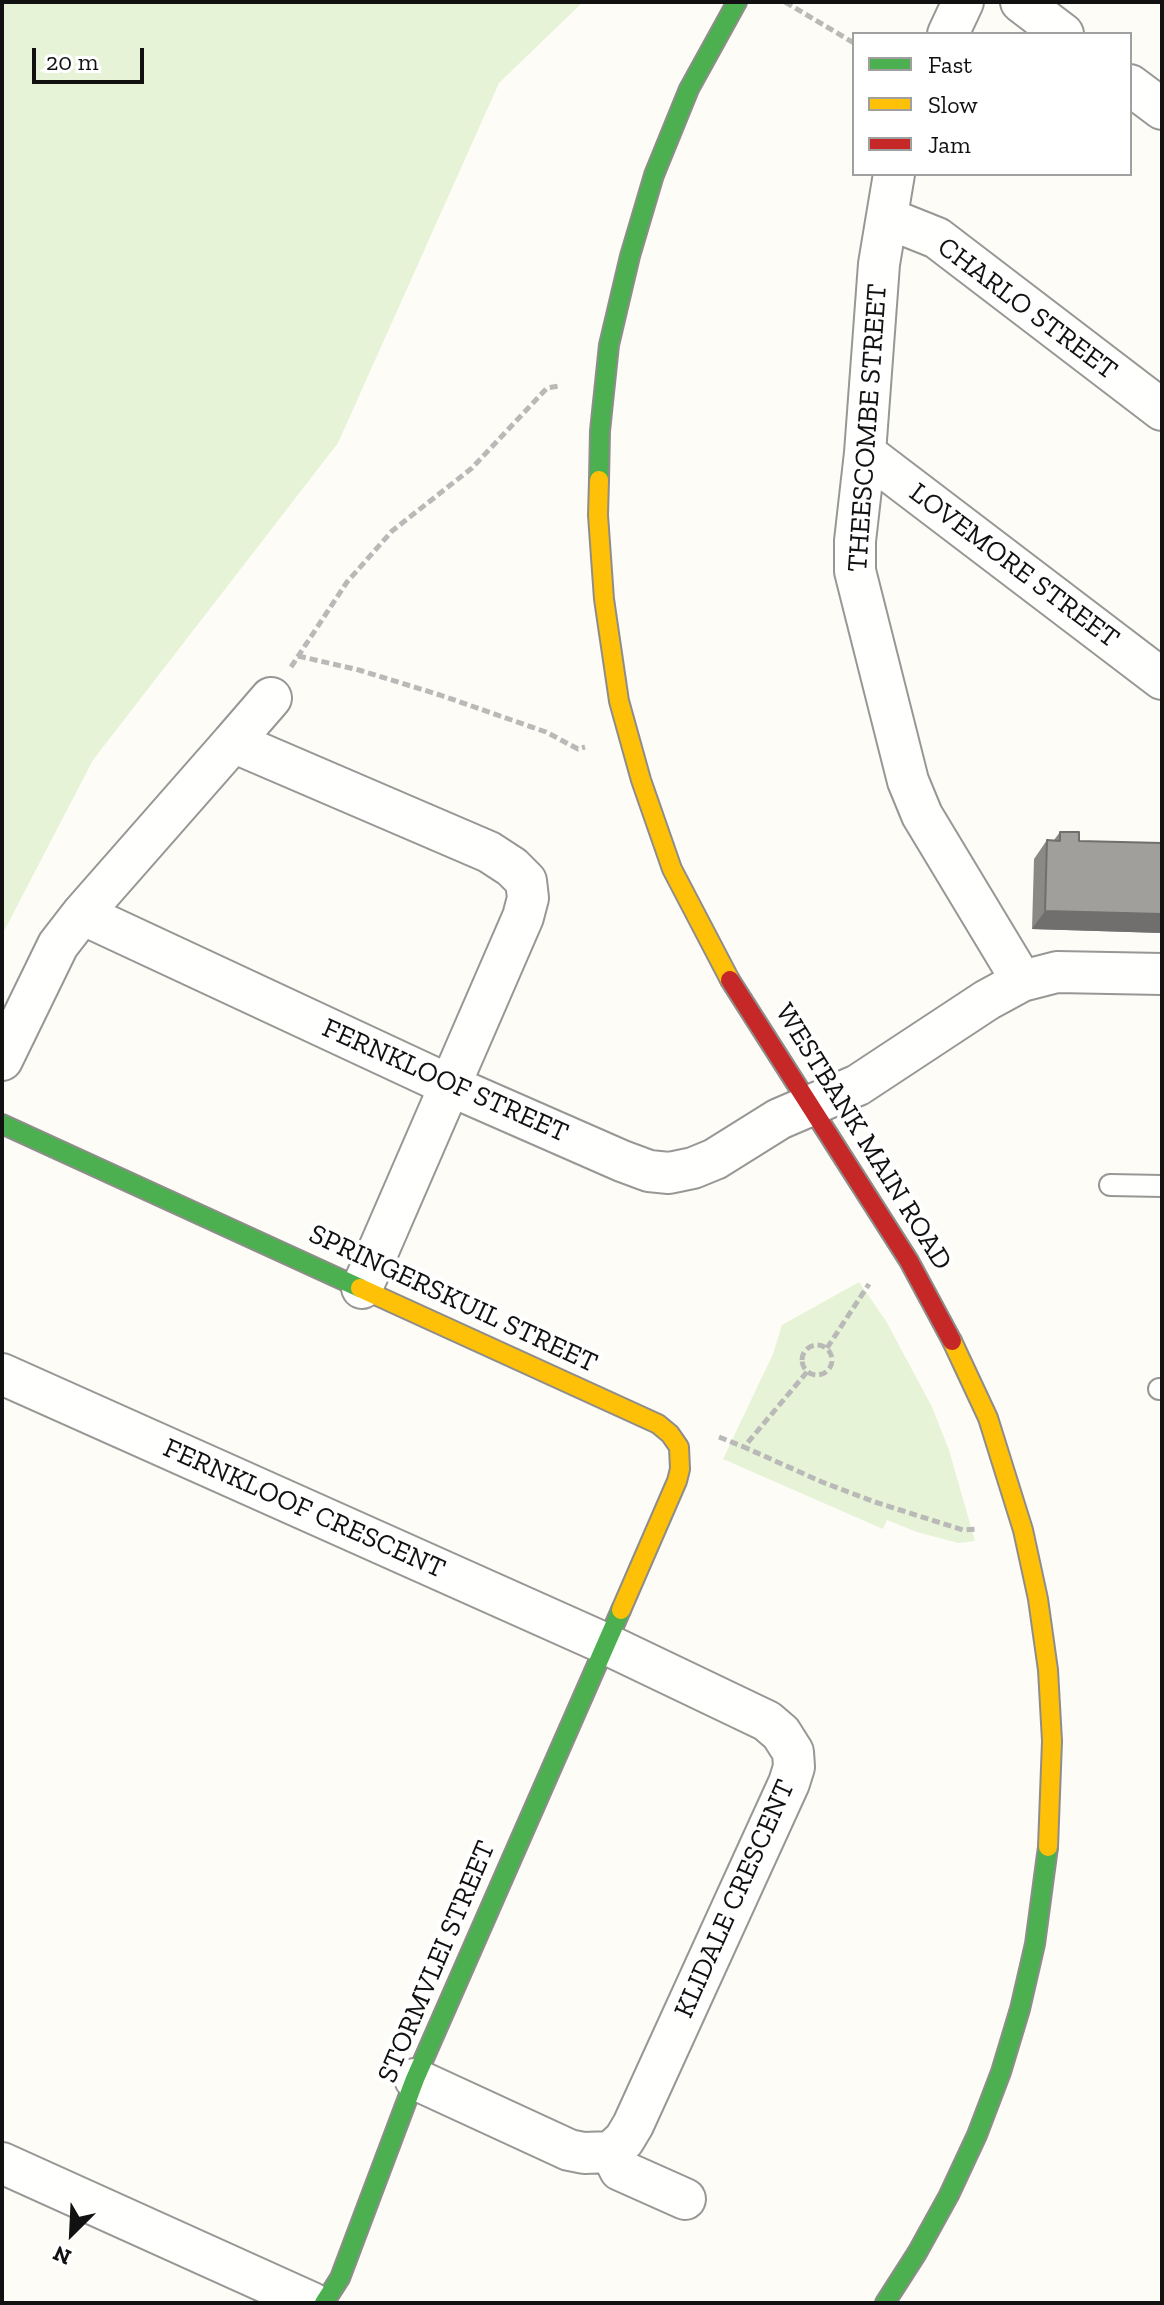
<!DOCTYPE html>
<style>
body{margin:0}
#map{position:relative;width:1164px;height:2305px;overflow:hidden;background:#fdfcf7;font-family:"Zilla Slab",serif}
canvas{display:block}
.frame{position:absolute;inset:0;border:4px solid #111;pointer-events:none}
.legend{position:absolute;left:852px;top:32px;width:280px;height:144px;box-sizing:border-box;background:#fff;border:2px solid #a0a0a0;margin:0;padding:10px 14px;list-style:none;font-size:24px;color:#111}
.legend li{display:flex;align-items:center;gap:16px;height:40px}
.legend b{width:40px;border:2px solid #a0a0a0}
.north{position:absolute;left:32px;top:2193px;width:80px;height:80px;-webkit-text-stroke:6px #fff;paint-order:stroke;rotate:204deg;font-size:22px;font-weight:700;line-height:32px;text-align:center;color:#111}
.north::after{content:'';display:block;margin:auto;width:28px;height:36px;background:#111;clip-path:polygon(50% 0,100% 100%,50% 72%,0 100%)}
.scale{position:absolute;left:32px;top:48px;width:112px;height:36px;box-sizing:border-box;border:4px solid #111;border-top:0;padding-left:10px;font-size:24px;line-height:28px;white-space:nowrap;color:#111;-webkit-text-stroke:6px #fff;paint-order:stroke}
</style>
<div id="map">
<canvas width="1164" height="2305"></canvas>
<div class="frame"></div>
<ul class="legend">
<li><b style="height:10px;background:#4caf50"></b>Fast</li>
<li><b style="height:10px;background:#ffc107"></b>Slow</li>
<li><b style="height:10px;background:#c62828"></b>Jam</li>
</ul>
<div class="north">N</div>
<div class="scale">20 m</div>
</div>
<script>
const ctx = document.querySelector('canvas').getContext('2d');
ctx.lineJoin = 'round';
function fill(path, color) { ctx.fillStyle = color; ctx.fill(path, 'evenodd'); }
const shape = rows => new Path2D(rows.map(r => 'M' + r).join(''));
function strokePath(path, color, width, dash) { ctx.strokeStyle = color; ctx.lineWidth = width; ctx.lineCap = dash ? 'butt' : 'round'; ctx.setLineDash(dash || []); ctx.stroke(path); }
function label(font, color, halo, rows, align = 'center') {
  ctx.font = font + ' "Zilla Slab",serif'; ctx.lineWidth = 8; ctx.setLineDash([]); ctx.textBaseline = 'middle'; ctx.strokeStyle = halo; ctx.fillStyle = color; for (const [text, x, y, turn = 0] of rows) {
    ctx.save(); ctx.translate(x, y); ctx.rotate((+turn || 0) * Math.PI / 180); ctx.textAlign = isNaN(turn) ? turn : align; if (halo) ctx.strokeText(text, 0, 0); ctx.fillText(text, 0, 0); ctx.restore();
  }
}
fill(shape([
 [2,2,583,2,499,83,338,443,93,760,2,935],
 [859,1282,886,1321,932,1407,949,1450,975,1541,958,1543,917,1532,887,1520,883,1529,723,1459,773,1354,782,1325]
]), '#e7f3d7');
const lane = shape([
 [1110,1185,1162,1186],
 [1159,1389,1162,1389]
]);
const street = shape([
 [1021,2,1063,34],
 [948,34,963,2],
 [1130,85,1162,109],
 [894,174,879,264,865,453,855,541,855,571,908,781,922,815,1022,981],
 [887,218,937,238,1162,410],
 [865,453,1162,679],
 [233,742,271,698],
 [82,914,451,1086,622,1161,649,1171,669,1173,693,1168,715,1159,779,1119,858,1085,987,1000,1022,981,1057,972,1162,974],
 [2,1060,58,945,82,914,233,742,489,852,512,867,526,881,528,898,523,917,362,1288],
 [2,1374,606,1644,767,1721,781,1733,793,1752,794,1767,789,1783,633,2125,624,2140,611,2152,584,2153,569,2150,415,2079],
 [611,2152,620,2170,685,2199],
 [2,2163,312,2303]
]);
const fast = shape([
 [599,480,600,431,609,345,630,256,654,175,689,89,737,2],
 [2,1124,360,1288],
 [324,2303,340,2278,415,2079,621,1610],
 [885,2303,917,2253,949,2195,977,2135,1001,2072,1020,2009,1035,1944,1048,1847]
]);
const slow = shape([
 [599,480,598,515,604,599,619,701,641,780,672,869,730,980],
 [360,1288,658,1424,670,1434,679,1447,680,1469,677,1481,621,1610],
 [952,1341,988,1418,1023,1530,1038,1599,1048,1670,1052,1741,1048,1847]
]);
const jam = shape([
 [730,980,909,1261,952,1341]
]);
strokePath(lane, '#979795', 24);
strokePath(street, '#979795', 44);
strokePath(fast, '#8e8d8b', 22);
strokePath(slow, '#8e8d8b', 22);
strokePath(jam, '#8e8d8b', 22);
strokePath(shape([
 [785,2,854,43],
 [298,656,359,670,440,695,546,732,578,749,585,747],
 [291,667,347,582,392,531,472,468,547,388,559,386],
 '802 1360a15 15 0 1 1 30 0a15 15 0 1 1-30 0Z',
 [827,1348,869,1284],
 [807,1372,744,1447,822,1482,875,1502,963,1530,977,1529],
 [719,1437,744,1447]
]), '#b9b9b8', 5, [8, 4]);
strokePath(lane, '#fffffe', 20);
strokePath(street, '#fffffe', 40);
strokePath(fast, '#4caf50', 18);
strokePath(slow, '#ffc107', 18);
strokePath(jam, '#c62828', 18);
fill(shape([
 [1060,832,1079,841,1162,843,1162,933,1032,929,1034,859,1047,840,1054,840]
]), '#8a8986');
fill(shape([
 [1045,911,1162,914,1162,933,1032,929]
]), '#716f6d');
const building = shape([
 [1060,832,1079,832,1079,841,1162,843,1162,914,1045,911,1047,840,1060,841,1060,832]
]);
fill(building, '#a19f9c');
strokePath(building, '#716f6d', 2);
label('28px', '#111', '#fff', [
 ["CHARLO STREET",1027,309,37],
 ["THEESCOMBE STREET",868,428,-86],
 ["LOVEMORE STREET",1014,566,37],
 ["FERNKLOOF STREET",445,1081,24],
 ["WESTBANK MAIN ROAD",863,1137,58],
 ["SPRINGERSKUIL STREET",453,1299,25],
 ["FERNKLOOF CRESCENT",304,1509,24],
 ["KLIDALE CRESCENT",735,1899,-66],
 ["STORMVLEI STREET",437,1962,-67]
]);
</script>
